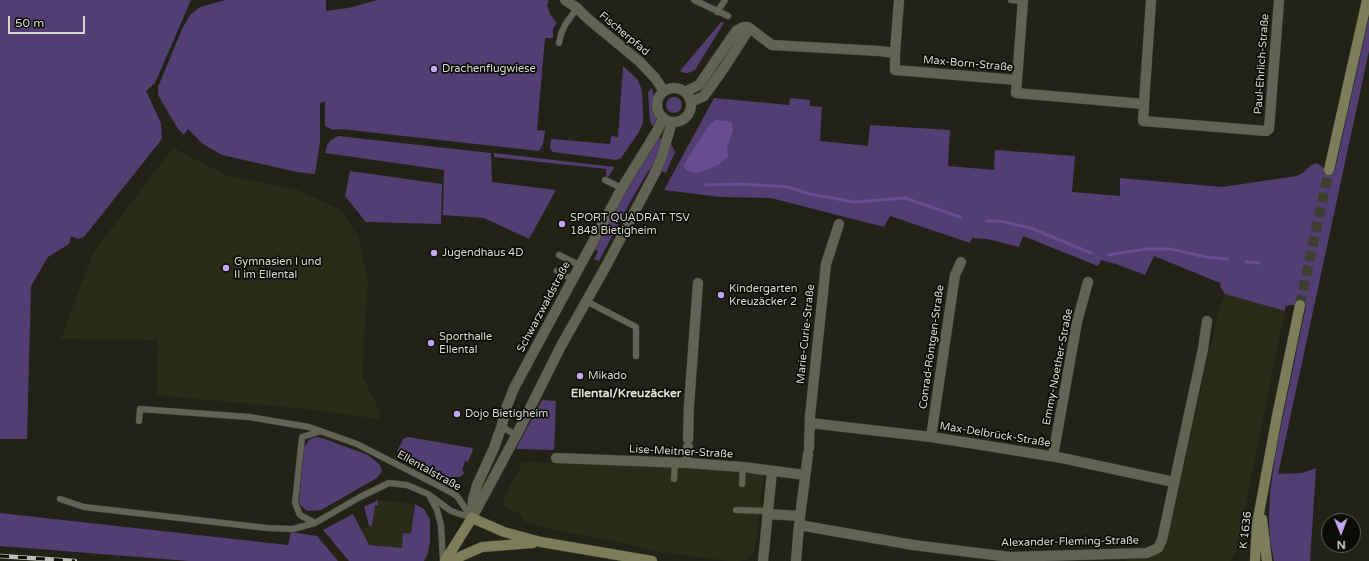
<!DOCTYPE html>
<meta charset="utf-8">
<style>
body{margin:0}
#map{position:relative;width:1369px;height:561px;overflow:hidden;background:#222316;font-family:"Varela Round",sans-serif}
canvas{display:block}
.north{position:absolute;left:1321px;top:513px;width:40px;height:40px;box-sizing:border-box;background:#0c0c07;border:1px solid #5d5d57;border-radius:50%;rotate:179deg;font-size:11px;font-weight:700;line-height:16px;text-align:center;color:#d6d7ce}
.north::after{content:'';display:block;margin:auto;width:14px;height:18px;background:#c2a7f2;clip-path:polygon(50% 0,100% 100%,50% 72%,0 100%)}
.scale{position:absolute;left:8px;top:16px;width:77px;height:18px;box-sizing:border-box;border:2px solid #d6d7ce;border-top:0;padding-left:5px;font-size:12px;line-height:14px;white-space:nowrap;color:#d6d7ce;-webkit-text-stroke:3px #0c0c07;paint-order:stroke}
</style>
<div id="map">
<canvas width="1369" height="561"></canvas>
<div class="north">N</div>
<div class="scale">50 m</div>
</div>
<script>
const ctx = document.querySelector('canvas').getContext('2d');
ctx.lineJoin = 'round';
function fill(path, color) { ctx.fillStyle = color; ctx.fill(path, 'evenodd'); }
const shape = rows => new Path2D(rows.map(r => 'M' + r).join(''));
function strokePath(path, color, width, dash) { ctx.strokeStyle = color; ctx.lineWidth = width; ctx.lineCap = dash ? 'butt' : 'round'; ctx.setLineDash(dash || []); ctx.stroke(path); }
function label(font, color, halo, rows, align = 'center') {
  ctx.font = font + ' "Varela Round",sans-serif'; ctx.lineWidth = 3.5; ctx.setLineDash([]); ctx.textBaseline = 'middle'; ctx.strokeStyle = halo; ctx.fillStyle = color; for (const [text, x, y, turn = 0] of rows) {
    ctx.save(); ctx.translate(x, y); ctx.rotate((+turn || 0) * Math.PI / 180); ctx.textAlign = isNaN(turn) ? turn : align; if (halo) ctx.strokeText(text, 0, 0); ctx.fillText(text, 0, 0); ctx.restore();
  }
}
fill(shape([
 [173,148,228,176,298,190,341,210,359,238,368,284,364,333,363,378,380,412,379,419,306,409,157,395,158,340,61,339,93,253],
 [1225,294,1285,311,1245,507,1241,539,1231,561,1127,561,1127,558,1148,558,1160,552,1167,544,1218,312],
 [523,462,764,472,755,551,747,559,739,561,729,561,646,550,633,545,545,528,524,521,519,513,504,507,503,499],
 [378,500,415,504,411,534,402,548,369,545,361,531,369,526,372,526,375,504,378,504]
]), '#2b2c18');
fill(shape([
 [0,0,191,0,155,83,146,91,161,123,162,139,84,237,78,239,71,236,69,244,48,257,31,286,27,439,0,439],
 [225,0,326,0,326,11,348,8,378,0,547,0,549,1,547,5,550,14,557,23,553,29,553,38,545,38,537,130,545,131,543,144,539,151,341,129,333,130,325,126,325,101,320,103,320,142,315,174,297,172,222,155,203,144,188,129,184,135,178,129,158,95,158,87,182,29,190,15,200,7],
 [1369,17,1369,51,1278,474,1302,473,1316,468,1310,561,1274,561,1270,540,1269,523,1270,492,1277,445,1306,306,1300,305,1290,305,1285,307,1285,311,1225,294,1221,288,1220,283,1154,256,1145,275,1116,264,1101,260,1098,266,1023,236,1019,247,987,239,972,238,970,243,890,216,884,227,771,198,720,197,664,190,714,98,789,105,790,98,810,100,810,106,822,107,820,141,868,146,870,125,950,130,948,166,994,170,995,150,1075,156,1072,192,1120,196,1120,178,1222,187,1297,176,1304,172,1311,165,1317,163,1324,168,1335,170],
 [721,22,724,23,695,70,688,73,684,73,680,71],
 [623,66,637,79,642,90,643,113,643,123,639,132,621,158,616,160,553,152,550,148,551,139,610,144,611,136,618,137],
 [652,88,654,96,653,104,656,120,655,126,652,125,650,121,648,92],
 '666 105a8 8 0 1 1 16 0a8 8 0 1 1-16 0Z',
 [338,136,491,153,492,182,556,190,529,239,484,218,443,215,444,170,325,153,327,145,331,140],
 [657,137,664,140,652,170,648,171,629,204,599,261,594,259,598,251,593,248,623,193],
 [670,141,675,152,666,173,661,171],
 [494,153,614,167,614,168,608,177,606,177,606,169,494,157],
 [350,171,442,184,441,224,366,222,345,196],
 [542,400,556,401,554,450,516,449],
 [316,437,325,439,368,455,380,465,382,471,377,478,321,510,307,511,299,504,304,447,309,440],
 [408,437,472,448,473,450,468,462,465,461,462,471,465,472,460,477,448,477,399,452,397,451,404,438],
 [378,500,378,505,375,505,372,526,369,526,364,507],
 [415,504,424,509,430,519,430,541,428,553,424,561,349,561,323,530,353,514,369,545,402,548,403,533,411,534],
 [0,513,288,545,291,532,317,536,338,561,189,561,0,546]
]), '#533e73');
fill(shape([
 [716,120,727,121,732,123,733,131,727,147,728,157,718,165,699,173,688,171,683,166,709,125]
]), '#684d92');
strokePath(shape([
 [706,185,742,184,788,187,810,194,854,202,905,198,960,217],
 [987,221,1000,221,1031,228,1091,253],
 [1108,255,1147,249,1171,249,1206,257,1228,259],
 [1246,262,1259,263]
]), '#684d92', 3);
strokePath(shape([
 [1300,305,1329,170]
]), '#3d3e32', 10, [10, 5]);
const lane = shape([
 [694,0,728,16],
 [1011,0,1023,1],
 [717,12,725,0],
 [559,43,561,34,565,25,577,8],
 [605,180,622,188],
 [559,255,581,266],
 [557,271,573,280],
 [586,301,636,327,636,356],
 [139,421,140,409,249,417,309,427,357,444,441,487,457,496,471,517],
 [502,425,507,430,513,433,518,432],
 [321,431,302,437,295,503,300,515,315,523,360,497,389,483,407,485,428,494,451,511,472,518],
 [674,479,675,463],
 [742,484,743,467],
 [430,497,437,510,441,525,443,561],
 [60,499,84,507,267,528,293,529,315,523],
 [736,510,767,511]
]);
const street = shape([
 [565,0,577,8,587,18,640,62,655,78,664,91],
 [895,53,899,0],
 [1017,80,1023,0],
 '657 105a17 17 0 1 1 34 0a17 17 0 1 1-34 0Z',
 [685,92,699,85,736,31,743,27,748,27,772,45,879,51,895,53,895,70,1017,80,1016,93,1144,104,1143,121,1266,131,1269,129,1279,0],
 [691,102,704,96,724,68,749,29],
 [1144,104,1151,0],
 [810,423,931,437,982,445,1062,458,1174,482],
 [931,437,955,275,961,262],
 [688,439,689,405,698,283],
 [809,448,810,416,826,264,839,224],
 [1053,456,1077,322,1088,282],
 [556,458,687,463,743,467,805,475],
 [687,463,688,447],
 [767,514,800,516],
 [473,516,518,432,561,346,605,268,655,173,661,159,672,122],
 [472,518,473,500,477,485,494,448,502,425,505,411,514,388,622,188,657,131,663,118],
 [799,525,913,545,1010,557,1147,553,1158,548,1162,540,1203,349,1207,321],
 [763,561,772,471],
 [796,561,799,525,808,454]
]);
const secondary = shape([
 [1329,170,1367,0],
 [1262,519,1267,561],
 [445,561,472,518,504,532,541,542,652,561],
 [450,561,482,547,533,543],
 [1255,561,1257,524,1277,416,1300,305]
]);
strokePath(lane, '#3c3d34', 7);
strokePath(street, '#3c3d34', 11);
strokePath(secondary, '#3c3d34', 11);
strokePath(lane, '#626354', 6);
strokePath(street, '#626354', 10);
strokePath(secondary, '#7c7e5a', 10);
const rail = shape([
 [0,556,75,561]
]);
strokePath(rail, '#bdbeb5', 4.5);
strokePath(rail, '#0c0c07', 3, [9]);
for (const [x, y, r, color] of [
 [434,69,4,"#c2a7f2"],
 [562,224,4,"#c2a7f2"],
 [434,253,4,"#c2a7f2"],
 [226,268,4,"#c2a7f2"],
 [721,295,4,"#c2a7f2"],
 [431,343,4,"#c2a7f2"],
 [580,376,4,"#c2a7f2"],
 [457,414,4,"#c2a7f2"]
]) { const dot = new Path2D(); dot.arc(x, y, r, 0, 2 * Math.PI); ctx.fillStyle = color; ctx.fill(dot); strokePath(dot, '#0c0c07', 1.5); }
label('11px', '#d6d7ce', '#0c0c07', [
 ["Fischerpfad",624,34,40],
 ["Max-Born-Straße",968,64,5],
 ["Paul-Ehrlich-Straße",1262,64,-86],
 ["Schwarzwaldstraße",544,307,-62],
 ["Marie-Curie-Straße",806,334,-84],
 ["Conrad-Röntgen-Straße",932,347,-82],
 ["Emmy-Noether-Straße",1058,367,-79],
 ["Max-Delbrück-Straße",995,435,9],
 ["Lise-Meitner-Straße",681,452,3],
 ["Ellentalstraße",429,471,29],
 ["K 1636",1246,530,-83],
 ["Alexander-Fleming-Straße",1070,542,-1]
]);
label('11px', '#d6d7ce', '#0c0c07', [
 ["Drachenflugwiese",442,69],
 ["SPORT QUADRAT TSV",570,218],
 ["1848 Bietigheim",570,231],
 ["Jugendhaus 4D",442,253],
 ["Gymnasien I und",234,262],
 ["II im Ellental",234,275],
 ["Kindergarten",729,289],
 ["Kreuzäcker 2",729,302],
 ["Sporthalle",439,337],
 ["Ellental",439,350],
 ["Mikado",588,376],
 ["Dojo Bietigheim",465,414]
], 'left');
label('bold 12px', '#dfe1cf', '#0c0c07', [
 ["Ellental/Kreuzäcker",626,394]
]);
</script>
